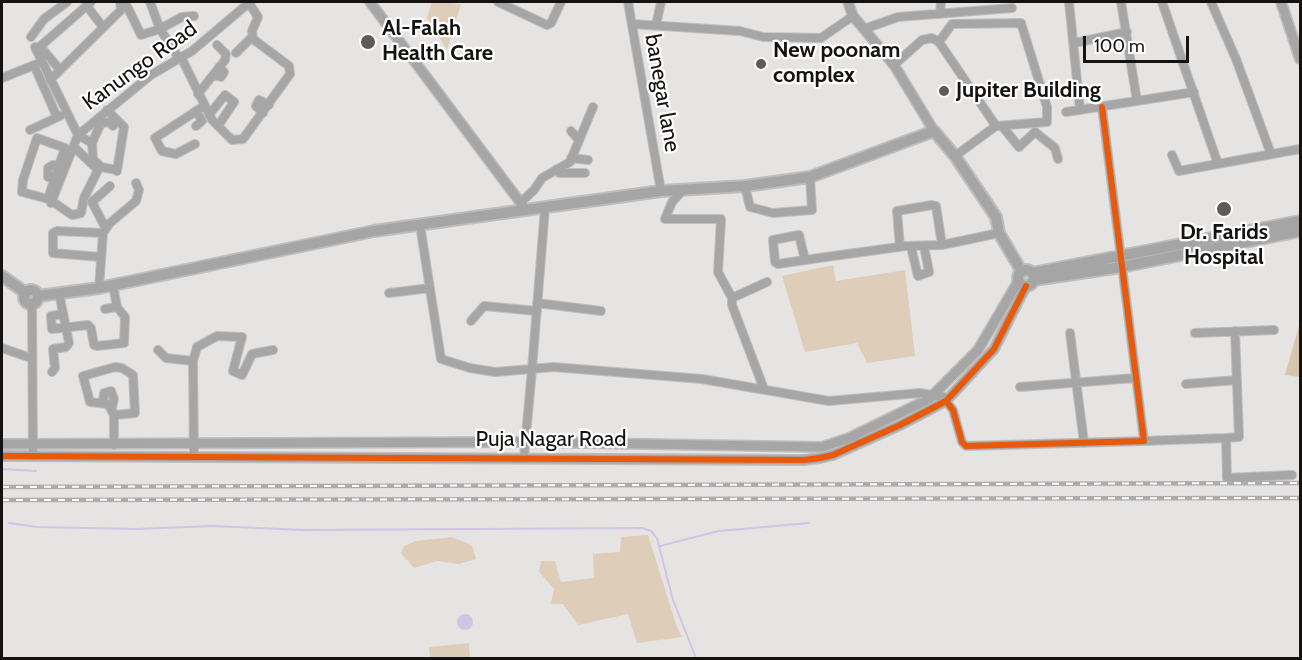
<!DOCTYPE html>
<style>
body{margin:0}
#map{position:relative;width:1302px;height:660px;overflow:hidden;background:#e6e4e3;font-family:Cabin,sans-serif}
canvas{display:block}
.frame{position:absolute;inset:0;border:3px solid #141312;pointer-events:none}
.scale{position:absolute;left:1083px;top:36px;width:106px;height:27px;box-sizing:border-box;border:3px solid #141312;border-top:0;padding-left:8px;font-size:18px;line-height:21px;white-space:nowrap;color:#141312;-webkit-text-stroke:4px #fff;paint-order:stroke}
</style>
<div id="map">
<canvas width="1302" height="660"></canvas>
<div class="frame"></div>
<div class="scale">100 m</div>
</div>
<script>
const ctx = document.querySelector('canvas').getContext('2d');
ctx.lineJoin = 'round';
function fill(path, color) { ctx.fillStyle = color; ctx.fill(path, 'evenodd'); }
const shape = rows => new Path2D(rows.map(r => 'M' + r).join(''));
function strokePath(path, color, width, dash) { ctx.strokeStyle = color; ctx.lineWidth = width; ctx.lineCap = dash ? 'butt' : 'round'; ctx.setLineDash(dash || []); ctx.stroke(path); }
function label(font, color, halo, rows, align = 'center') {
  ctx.font = font + ' Cabin,sans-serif'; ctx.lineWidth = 4.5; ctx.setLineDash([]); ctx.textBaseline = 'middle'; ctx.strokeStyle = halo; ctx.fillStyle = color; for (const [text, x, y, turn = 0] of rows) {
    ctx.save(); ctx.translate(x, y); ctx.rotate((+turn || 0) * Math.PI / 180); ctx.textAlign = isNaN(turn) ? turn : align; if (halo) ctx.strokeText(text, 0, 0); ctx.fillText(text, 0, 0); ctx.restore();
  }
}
fill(shape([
 [432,2,461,4,447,50,427,18],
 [833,265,836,281,905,270,915,356,867,363,857,343,805,352,782,276],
 [648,535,677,627,682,637,637,643,628,614,578,625,563,604,551,604,554,589,539,572,541,561,555,561,561,582,594,578,593,554,620,552,621,537],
 [452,537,472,545,476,559,459,564,437,561,414,568,401,553,404,546,416,541],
 [469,643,470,658,430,658,429,647]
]), '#decdb8');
fill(shape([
 [1300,322,1300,377,1285,375]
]), '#d8c5ad');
fill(shape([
 '457 622a8 8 0 1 1 16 0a8 8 0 1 1-16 0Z'
]), '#d2c4e4');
strokePath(shape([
 [2,469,36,471],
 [9,523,37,527,136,529,212,526,303,530,642,528,651,531,657,538,673,600,696,658],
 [660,546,719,531,809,523]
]), '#d2c4e4', 2);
const minor = shape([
 [125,2,141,35,160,29,182,17,194,16],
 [150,2,160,29,179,58],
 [498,2,547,25,551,23,561,2],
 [628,2,661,191],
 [1069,2,1080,110],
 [1121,2,1137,101],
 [1162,2,1218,164],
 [1211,2,1236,59,1271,154],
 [86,5,103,27],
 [940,14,941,2],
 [632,24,740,31,763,37,821,38,853,16],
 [656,25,661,2],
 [864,29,898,17,1012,8],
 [31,37,44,19,67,2],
 [939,42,952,24,1021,23,1047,107,1047,122,996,126],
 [1074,43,1127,32],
 [40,46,60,70],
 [35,47,78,135,92,143,93,159,101,167,117,170],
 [36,50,91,2],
 [236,53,252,37],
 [181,57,212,120,232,140,243,139,290,74,289,66,253,39,252,31,258,17,249,3],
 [34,65,57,117],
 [894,65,922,40,932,38,939,42,996,126,955,156],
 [214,75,221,77,224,72,219,67],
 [2,78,37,64],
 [50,80,121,10,120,2],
 [198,94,225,60,226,54,217,45],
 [107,110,124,127,117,171],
 [196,111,202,121,196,126],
 [1066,112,1194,92],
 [263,113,256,106,259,100,269,105],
 [209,115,225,95,234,102,218,126],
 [1002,126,1019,147,1035,132,1055,148,1058,159],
 [30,130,60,116],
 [571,131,579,140],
 [92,143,101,123,109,122,113,126],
 [195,144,176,154,162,151,155,138,204,106],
 [1172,155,1179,171,1300,149],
 [571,158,588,160],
 [557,169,559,173,585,173],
 [57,171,65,148,37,138,23,180,22,192,48,199,57,171,62,173],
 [54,179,48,177,48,168,53,165,59,166],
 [745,186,750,207,773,213,812,210,810,177],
 [684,189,672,202,665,219,721,219,718,272,732,298],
 [49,199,72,215,81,213,84,198,98,170,74,147],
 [521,202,534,190,542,178,570,162,593,107],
 [51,203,78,135,151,75,192,51,250,2],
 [545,208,532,369,553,367,702,379,829,401,920,393,949,398],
 [420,225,441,359,470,368,495,372,532,369,524,457],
 [105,227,92,202,110,186],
 [900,247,897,211,932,205,936,206,942,245],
 [911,247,918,276,929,272,924,246],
 [100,257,53,253,53,233,57,231,103,233],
 [805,260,799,235,773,240,775,262,778,264,805,260,840,255,906,246,942,245,999,233],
 [99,288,103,233,110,223,136,201,139,190,136,183],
 [389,293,430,288],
 [537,303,601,311],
 [32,304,33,457],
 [105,309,117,307],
 [63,314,51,316,52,329,88,325,91,328,94,345,97,346,124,343,125,317,117,307,113,285],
 [471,321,484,306,537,311],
 [1070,333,1084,443],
 [1195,333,1274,330],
 [2,348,31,358],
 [158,350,166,358,193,361],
 [52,372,55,368,53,349,66,347,69,343,59,293],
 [1186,384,1237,380],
 [1020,387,1135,378],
 [764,389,732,305,732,298,767,282],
 [946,401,953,410,962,442,966,446,1144,441,1102,107],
 [103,403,104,393,111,391,114,399,112,407],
 [1226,438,1239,437,1235,331],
 [1144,441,1226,438,1227,478,1292,475],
 [114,445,114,415,135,413,133,375,122,368,115,367,83,376,90,402,108,404,114,415],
 [194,457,193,361,197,347,217,336,242,337,233,371,242,375,252,354,273,350]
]);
const tertiary = shape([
 [370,2,526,210],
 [848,2,853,16,894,65,934,131],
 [1281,2,1300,59],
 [2,444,526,442,822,447,849,438,929,399,978,350,1019,280],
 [2,456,804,460,820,458,833,455,900,425,946,401,994,349,1026,286]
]);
const secondary = shape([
 '1018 278a8 8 0 1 1 16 0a8 8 0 1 1-16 0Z',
 [1032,273,1300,221],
 [2,276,26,293],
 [1034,280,1121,267,1300,231],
 '24 297a7 7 0 1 1 14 0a7 7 0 1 1-14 0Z',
 [38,296,99,288,374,231,661,191,745,186,810,177,934,131,955,156,996,217,999,233,1022,272]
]);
strokePath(minor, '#bfbebe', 10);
strokePath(tertiary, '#bfbebe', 12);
strokePath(secondary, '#bfbebe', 14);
strokePath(minor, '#a6a6a6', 8);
strokePath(tertiary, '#a6a6a6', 9);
strokePath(secondary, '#a6a5a5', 10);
const rail = shape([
 [2,487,1300,483],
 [2,500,1300,498]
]);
strokePath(rail, '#adacac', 4.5);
strokePath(rail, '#fff', 2, [7]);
strokePath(shape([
 [946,401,953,410,962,442,966,446,1144,441,1102,107],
 [2,456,804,460,820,458,833,455,900,425,946,401,994,349,1026,286]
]), '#e8590c', 6);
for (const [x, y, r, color] of [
 [368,42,8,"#5e5c5b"],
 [761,64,6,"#5e5c5b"],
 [944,91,6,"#5e5c5b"],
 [1224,209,8,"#5e5c5b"]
]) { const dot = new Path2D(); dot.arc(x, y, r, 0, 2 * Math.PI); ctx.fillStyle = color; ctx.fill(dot); strokePath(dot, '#fff', 2); }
label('bold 22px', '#141312', '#fff', [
 ["Al-Falah",382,29],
 ["Health Care",382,54],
 ["New poonam",773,51],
 ["complex",773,76],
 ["Jupiter Building",956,91],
 ["Dr. Farids",1224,233,"center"],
 ["Hospital",1224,258,"center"]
], 'left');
label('22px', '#141312', '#fff', [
 ["Kanungo Road",140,66,-36],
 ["banegar lane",662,93,80],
 ["Puja Nagar Road",551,440]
]);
</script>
